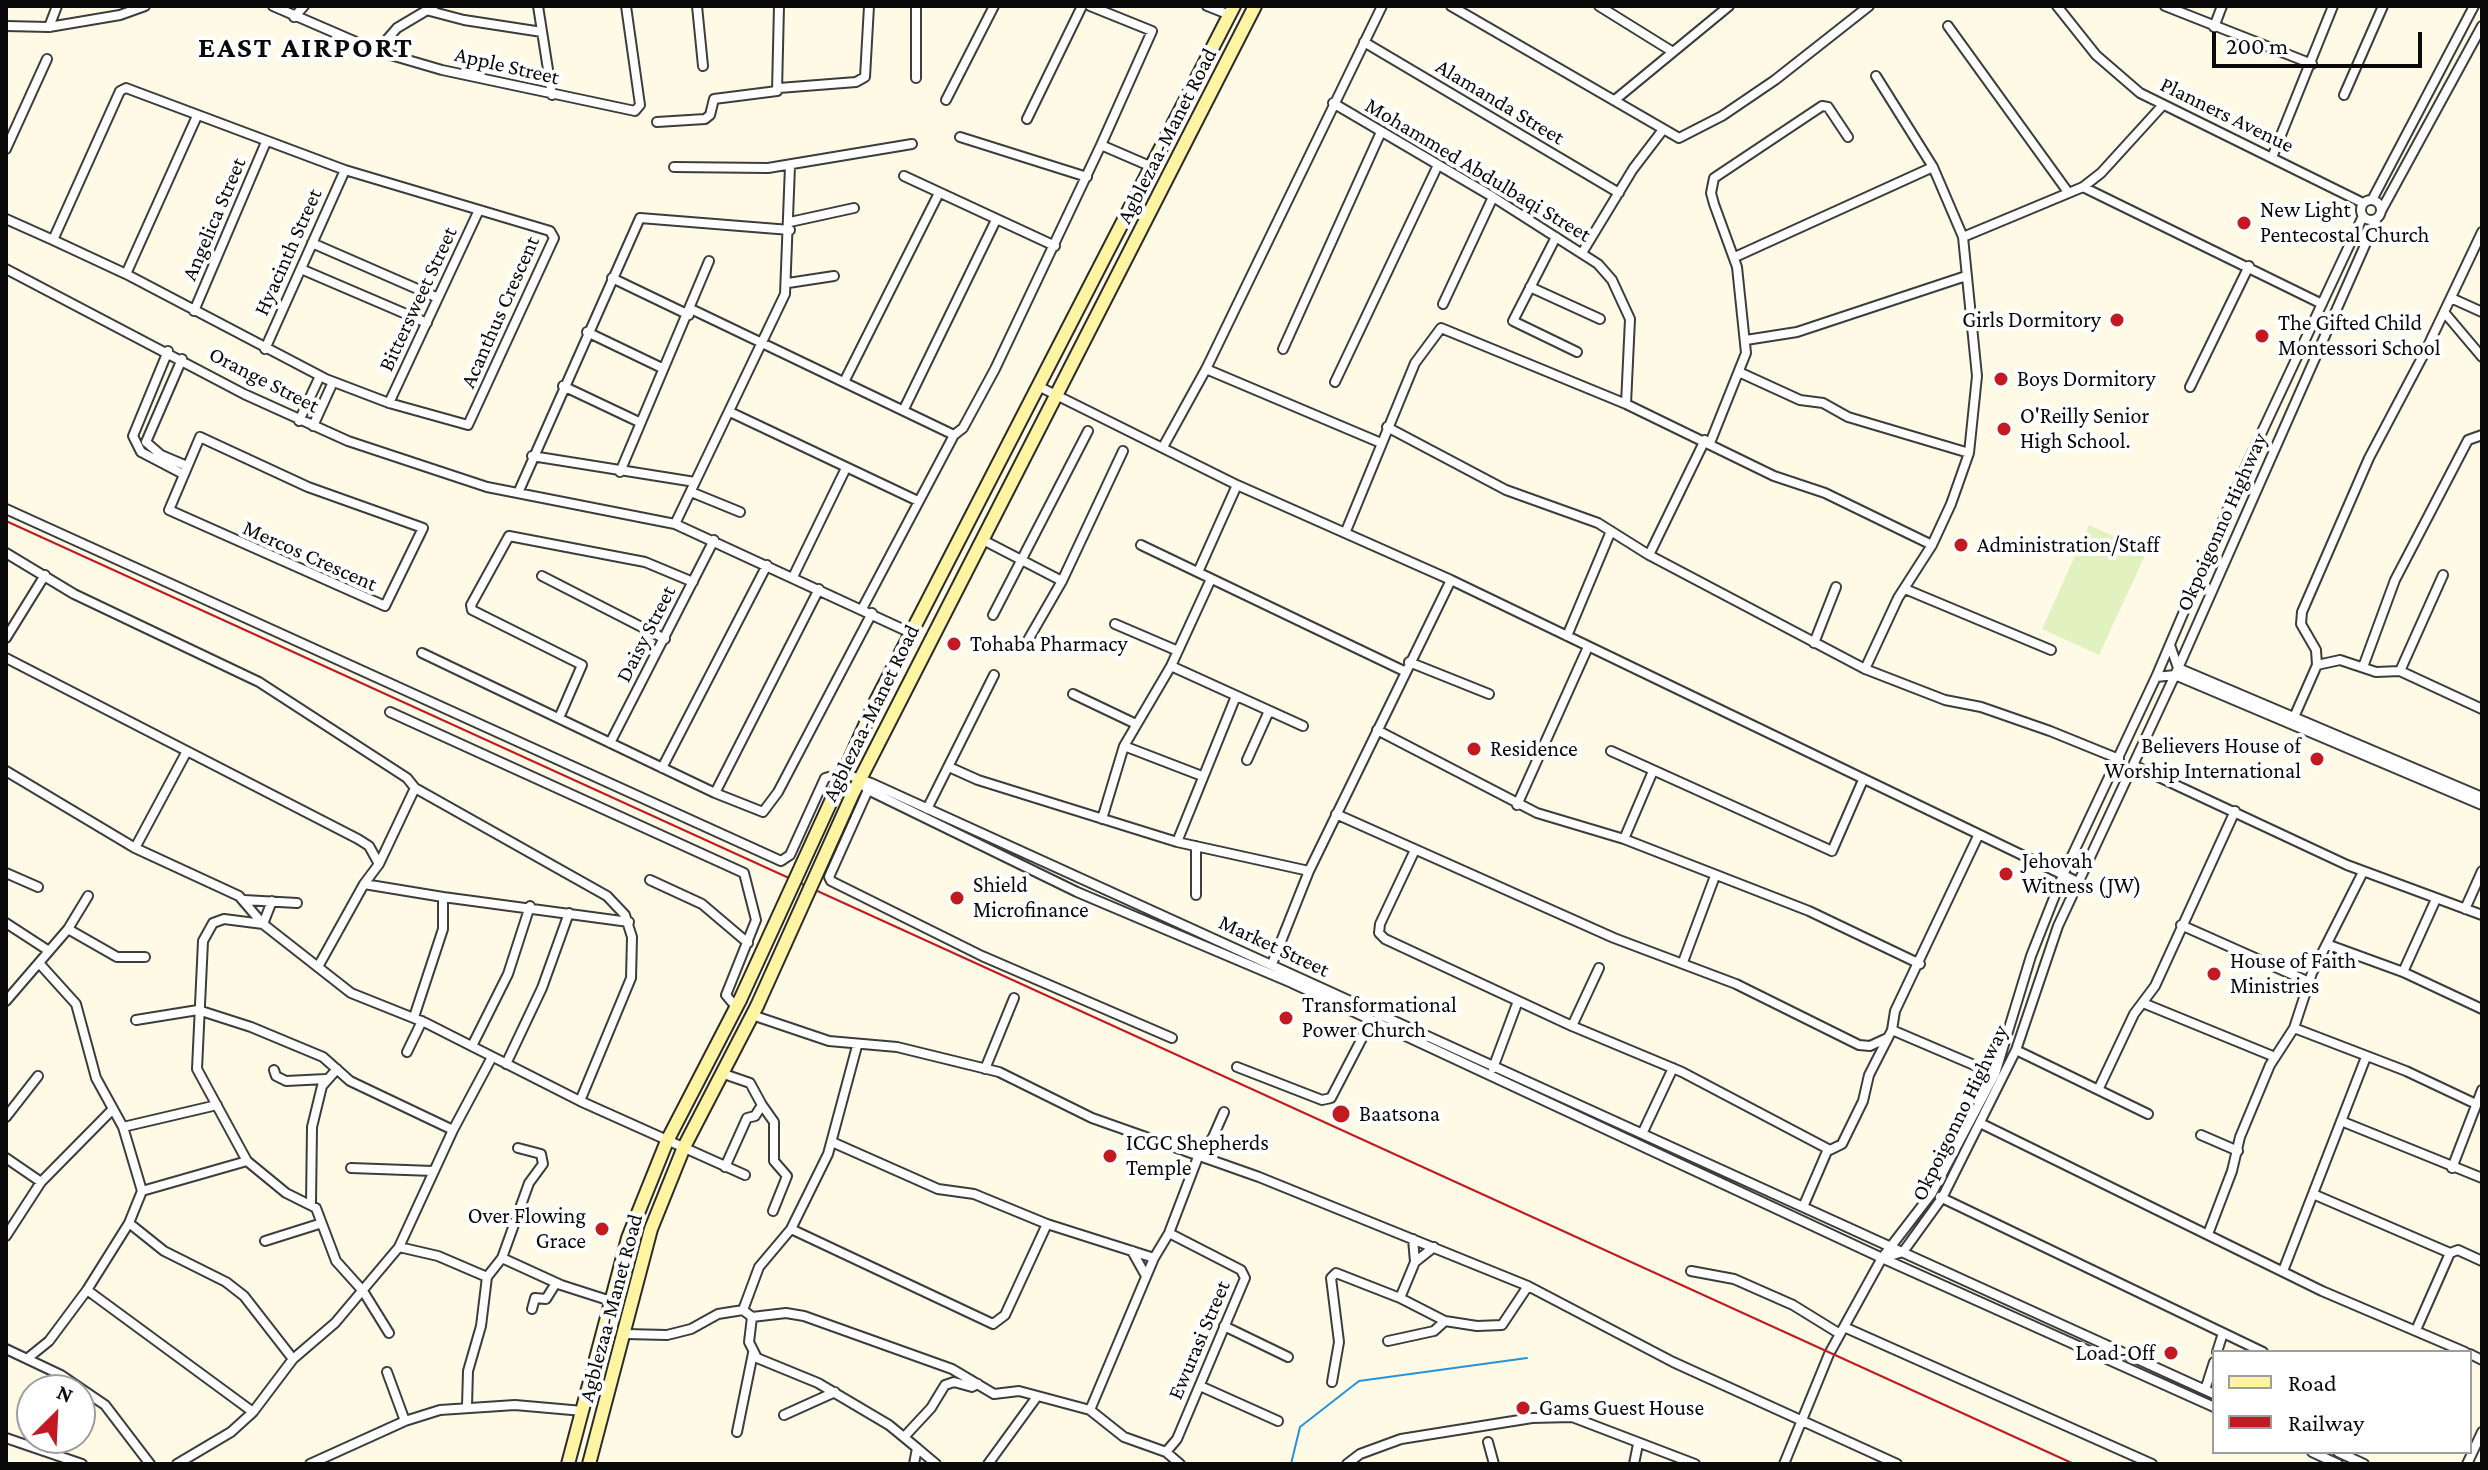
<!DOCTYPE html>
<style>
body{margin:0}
#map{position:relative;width:2488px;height:1470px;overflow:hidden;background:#fffae6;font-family:"Crimson Pro",serif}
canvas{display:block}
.frame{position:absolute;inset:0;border:8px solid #0a0a0a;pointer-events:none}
.legend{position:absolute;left:2212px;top:1350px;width:260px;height:104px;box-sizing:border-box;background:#fff;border:2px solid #9d9d9d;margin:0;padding:10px 14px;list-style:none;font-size:24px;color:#0a0a0a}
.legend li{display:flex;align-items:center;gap:16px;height:40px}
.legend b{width:40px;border:2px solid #9d9d9d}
.north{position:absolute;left:16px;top:1374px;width:80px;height:80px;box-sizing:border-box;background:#fff;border:2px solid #9d9d9d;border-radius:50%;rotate:24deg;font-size:22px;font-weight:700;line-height:32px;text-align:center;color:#0a0a0a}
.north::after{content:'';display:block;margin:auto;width:28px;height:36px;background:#c31921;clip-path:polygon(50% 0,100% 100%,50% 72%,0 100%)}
.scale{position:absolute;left:2212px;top:32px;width:210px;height:36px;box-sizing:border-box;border:4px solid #0a0a0a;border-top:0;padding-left:10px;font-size:24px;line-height:28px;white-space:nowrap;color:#0a0a0a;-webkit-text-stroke:6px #fff;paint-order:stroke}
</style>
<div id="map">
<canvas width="2488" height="1470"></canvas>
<div class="frame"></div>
<ul class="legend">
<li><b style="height:10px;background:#fff4a1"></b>Road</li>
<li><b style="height:10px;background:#c31921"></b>Railway</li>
</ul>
<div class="north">N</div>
<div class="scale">200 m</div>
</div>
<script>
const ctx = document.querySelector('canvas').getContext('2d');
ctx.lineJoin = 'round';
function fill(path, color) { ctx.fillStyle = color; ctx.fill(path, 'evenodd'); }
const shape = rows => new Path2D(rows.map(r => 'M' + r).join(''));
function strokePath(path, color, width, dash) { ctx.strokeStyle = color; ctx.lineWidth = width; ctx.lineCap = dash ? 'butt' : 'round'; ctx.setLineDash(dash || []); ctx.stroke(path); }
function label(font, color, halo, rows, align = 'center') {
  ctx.font = font + ' "Crimson Pro",serif'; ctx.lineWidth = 8; ctx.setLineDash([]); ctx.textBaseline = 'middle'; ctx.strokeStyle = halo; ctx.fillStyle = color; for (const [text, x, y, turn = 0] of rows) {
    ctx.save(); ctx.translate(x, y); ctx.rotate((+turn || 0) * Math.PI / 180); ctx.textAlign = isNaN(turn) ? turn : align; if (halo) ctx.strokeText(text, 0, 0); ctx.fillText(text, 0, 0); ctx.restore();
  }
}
fill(shape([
 [2089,525,2147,551,2099,655,2042,629]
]), '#e1f2c0');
strokePath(shape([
 [1291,1464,1300,1427,1359,1381,1527,1358]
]), '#2892d7', 2);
const street = shape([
 [273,6,377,51,442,70,635,111,640,105,626,6],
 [538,6,552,95],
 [697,6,703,66],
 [1090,6,1152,31,1101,145,1152,167],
 [1207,6,1230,15],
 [1451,6,1679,138,1722,116,1775,80,1869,6],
 [1599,6,1673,52],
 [2057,6,2096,55,2140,93,2363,203],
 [2165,6,2312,64],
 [426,10,464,20,542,32],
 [294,17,304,6],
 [6,26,49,27,120,15,145,6],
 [1948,26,2068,192],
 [49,27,57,6],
 [2214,27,2222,6],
 [1364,42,1619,193],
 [377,51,397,28,434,6],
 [916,78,916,6],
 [779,88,856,82,865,77,869,6],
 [2344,95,2383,6],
 [1616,99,1729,6],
 [946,100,994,6],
 [1333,103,1493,197,1598,264,1612,280,1630,319,1626,404],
 [1027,119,1082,6],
 [657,122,705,119,710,115,714,99,777,91,779,6],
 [960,137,1087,177],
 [6,149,47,59],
 [2273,155,2333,6],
 [674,167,768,168,912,144],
 [904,176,1055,246],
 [2083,187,2322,304],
 '2361 210a10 10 0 1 1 20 0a10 10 0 1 1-20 0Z',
 [2372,200,2474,6],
 [2381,211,2482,26],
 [6,219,53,240,120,91,126,88,345,170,550,231,554,238,468,425,389,403,326,379,126,274,53,240],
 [790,222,854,208],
 [1556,237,1513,321,1577,352],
 [1963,237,2083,187,2101,173,2162,106],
 [312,243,438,298],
 [1582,253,1633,169,1662,131],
 [1735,257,1933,167],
 [6,269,244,394,348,441,487,487,675,524,911,633],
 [301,269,427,323],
 [126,274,197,116],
 [612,278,689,315],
 [788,283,834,276],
 [1530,287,1600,319],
 [2451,298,2482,312],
 [1443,304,1493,197],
 [691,309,954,435],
 [194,311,266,142],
 [2444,312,2482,357],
 [587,332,662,368],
 [1746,340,1797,332,1966,276],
 [265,349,345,170],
 [1283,349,1381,132],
 [168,351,133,436,141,452,183,474],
 [182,359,146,442,161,455,187,466],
 [1206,369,1381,443],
 [1741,373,1800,400,1823,403,1848,417,1969,453],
 [845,380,939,193],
 [1335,382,1438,165],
 [563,386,639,422],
 [1038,386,1237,485,1451,580,2078,882],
 [2190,387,2249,266],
 [389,403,479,210],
 [904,409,996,220],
 [730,412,918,501],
 [299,421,320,376],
 [313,426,333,382],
 [1387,427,1506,490,1598,523,1649,555,1865,669,1945,700,1981,707,2050,731,2119,759],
 [200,437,308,487,423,528,385,606,169,510,200,437],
 [1710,443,1746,353,1737,267,1714,204,1711,193,1714,178,1822,106,1828,107,1848,137],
 [1163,447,1206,369,1382,6],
 [532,456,695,482],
 [620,472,709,261],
 [691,492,740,512],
 [518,493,640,218,790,230],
 [6,509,781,861,790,855,825,778,843,773,871,783,2214,1394],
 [675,524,785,294,790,166],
 [1346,531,1415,363,1441,328,1626,404,1774,476,1825,493,1932,545],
 [981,539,1062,581],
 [1141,545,1404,671],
 [6,553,74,594,259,682,407,778,415,788,379,864,364,884,443,897,443,929,414,1017],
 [1649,555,1705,440],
 [1198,572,1237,485],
 [542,576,665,639],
 [793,577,846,468],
 [1905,589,2051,650],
 [862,609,954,435,963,428,995,369,1101,145],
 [993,615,1088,431],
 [1115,624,1178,651],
 [1567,636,1611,531],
 [6,638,45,575],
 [1814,643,1836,587],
 [2170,645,2178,668,2482,797],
 [1024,647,1062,581,1123,451],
 [422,653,715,793,763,812,778,792,872,613],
 [6,658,358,839,369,846,379,864],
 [1409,662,1489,694],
 [2317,665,2340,660,2376,672,2400,671,2443,575],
 [1171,666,1303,726],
 [2363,667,2395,580,2468,440,2482,435],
 [1865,669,1898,598,1932,545,1951,504,1969,453,1977,376,1963,237,1933,167,1876,76],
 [2400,671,2482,709],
 [2156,677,2175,675,2482,805],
 [1073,694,1136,724],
 [390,712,744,873,756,920,726,995,736,1007],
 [559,718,582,665,472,610,471,605,509,536,645,562,693,582],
 [2291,724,2317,665,2316,650,2301,624,2302,612,2369,458,2425,352,2482,232],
 [1377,730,1537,813,1624,839,1809,911,1920,964],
 [610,743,714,540],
 [1124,746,1202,776],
 [1611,751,1832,851,1863,780],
 [1247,760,1269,711],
 [2133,765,2347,865,2482,915],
 [949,767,978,780,1177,842,1309,871],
 [662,768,767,565],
 [6,771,135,848,239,896,263,924,351,993,426,1023,580,1101,745,1175],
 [859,781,868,790,1077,892,1292,983,1882,1258,2214,1407],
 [415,788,607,896,625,915,632,937,631,978,580,1101],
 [868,790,829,877,831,881,982,956,1172,1038],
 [715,793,819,589],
 [1517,805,1588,647],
 [927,809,994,675],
 [1336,814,1614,938,1736,984,1859,1045,1870,1046,1885,1039],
 [1102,819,1124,746,1171,666,1211,579],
 [1624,839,1653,771],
 [1177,842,1236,696],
 [1196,846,1196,895],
 [135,848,187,751],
 [1414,852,1380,924,1379,933,1385,939,1572,1026,1682,1072,1830,1150,1842,1144,1863,1101,1869,1075,1892,1030,1895,1011,1978,836],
 [6,873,38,887],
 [650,880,702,904,748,943],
 [443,897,629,922],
 [244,900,297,903],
 [2465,909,2482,871],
 [6,923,49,951],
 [2181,925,2309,982],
 [68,929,117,957,145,957],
 [2329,945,2403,972,2482,1009],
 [1683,962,1715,876],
 [39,963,76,1004,96,1078,123,1127,142,1191],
 [1272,964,1309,871,1451,580],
 [319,965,364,884],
 [2403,972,2436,899],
 [6,1001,68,929,88,896],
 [2143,1003,2275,1057],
 [752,1015,829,1041,897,1047,999,1072,1092,1118,1259,1177,1528,1286,1673,1362,1897,1464],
 [136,1020,198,1010,251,1027,323,1057,350,1081,453,1130],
 [1572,1026,1599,968],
 [2294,1028,2406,1071,2476,1104],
 [1892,1030,1995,1074],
 [472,1046,508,974,530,906],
 [2016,1050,2148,1114],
 [407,1052,422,1021],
 [506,1064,542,988,569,913],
 [1237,1067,1322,1100,1331,1098,1371,1021],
 [1493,1068,1518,1001],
 [985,1069,1014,998],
 [274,1070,276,1076,286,1081,326,1079],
 [721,1073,750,1083,762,1105,755,1116,747,1118,725,1167],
 [2099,1088,2134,1014,2155,986,2235,811],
 [762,1105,774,1122,774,1161,787,1176,773,1211],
 [6,1117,38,1076],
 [2341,1121,2482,1178],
 [1980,1123,2322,1291,2465,1352],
 [123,1127,217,1105],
 [1642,1134,1673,1068],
 [2201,1135,2238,1151],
 [832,1142,938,1189,974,1194,1047,1224,1154,1258],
 [6,1158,41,1182],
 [247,1161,197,1069,203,941,213,923,224,919,263,924,272,901],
 [351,1168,433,1171],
 [2452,1168,2482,1090],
 [2313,1194,2450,1253,2416,1330],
 [1940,1197,2263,1352],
 [311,1204,312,1127,322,1086,337,1069],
 [1803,1207,1828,1149],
 [129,1223,164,1251,226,1282,244,1296,293,1359],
 [791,1229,993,1324,1005,1315,1047,1224],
 [2208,1234,2232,1171,2240,1137,2270,1065,2294,1028,2312,973,2363,872],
 [6,1236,41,1182,111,1111],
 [1413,1239,1415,1262],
 [265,1241,319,1224],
 [399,1247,438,1256,487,1277,502,1258,561,1285,614,1302],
 [1132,1251,1146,1276],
 [2450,1253,2458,1250,2482,1261],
 [502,1258,529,1183,543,1164,541,1154,518,1148],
 [1883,1258,1903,1252,1942,1198,2016,1050,2058,926,2175,675,2377,218],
 [1691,1271,1734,1279,1793,1305,1840,1334],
 [2283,1271,2366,1057],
 [1400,1298,1415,1262,1434,1247],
 [532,1309,535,1298,546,1299,556,1283],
 [743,1310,752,1317,786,1313,804,1316,952,1369,994,1394,1019,1391,1090,1410,1124,1437,1166,1452,1180,1464],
 [752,1317,749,1342,757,1358,818,1383,889,1425,917,1448,914,1464],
 [1224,1326,1288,1357],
 [1844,1327,2152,1464],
 [626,1334,667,1335,691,1329,718,1314,743,1310,759,1267,791,1229,828,1154,857,1046],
 [1388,1341,1434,1331,1445,1321],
 [6,1349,61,1375,105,1405,150,1464],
 [2217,1352,2223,1333],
 [2470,1354,2482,1360],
 [28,1358,49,1341,87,1290],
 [387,1372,405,1421],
 [1332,1382,1339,1342,1331,1278,1336,1273,1400,1298,1445,1321,1477,1326,1502,1325,1528,1286],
 [1200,1386,1278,1421],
 [2205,1390,2214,1362],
 [467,1406,468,1371,481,1326,487,1277],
 [1090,1410,1154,1258,1169,1233,1198,1157,1213,1137,1224,1112],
 [253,1412,87,1290,129,1223,142,1191,247,1161,286,1193,316,1208,336,1261,363,1291,389,1333],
 [784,1415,835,1392],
 [737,1432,753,1353],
 [905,1436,931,1408,945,1385,954,1382,972,1387,978,1384],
 [6,1438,82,1464],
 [1488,1442,1494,1464],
 [917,1448,936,1464],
 [1166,1452,1177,1439,1245,1278,1241,1270,1169,1233],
 [2312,1452,2338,1464],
 [2338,1452,2364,1464],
 [177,1464,231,1432,253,1412,293,1359,335,1323,399,1247,453,1130,492,1057],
 [310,1464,405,1421,440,1410,515,1405,583,1411],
 [988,1464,1036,1398],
 [1347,1464,1360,1454,1401,1439,1532,1418,1572,1417,1695,1464],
 [1634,1464,1638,1444],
 [1784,1464,1829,1354,1882,1258,1932,1193,1995,1074,2031,956,2063,875,2156,677,2247,464,2363,216],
 [2467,1464,2482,1432]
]);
const secondary = shape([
 [838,786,875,703,1234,6],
 [853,793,1255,6],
 [568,1464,628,1238,667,1141,740,1000],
 [589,1464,651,1229,684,1147,757,1006]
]);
strokePath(street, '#3d3d3d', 12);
strokePath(secondary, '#2c2c2c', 16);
strokePath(street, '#fff', 8);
strokePath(secondary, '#fff4a1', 12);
strokePath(shape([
 [6,521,2074,1464]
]), '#c31921', 2);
const secondaryBridge = shape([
 [740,1000,838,786],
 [757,1006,853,793]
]);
strokePath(secondaryBridge, '#2c2c2c', 16, []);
strokePath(secondaryBridge, '#fff4a1', 12);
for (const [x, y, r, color] of [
 [2244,223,8,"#c31921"],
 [2117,320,8,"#c31921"],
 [2262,336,8,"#c31921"],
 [2001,379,8,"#c31921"],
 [2004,429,8,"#c31921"],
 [1961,545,8,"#c31921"],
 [954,644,8,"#c31921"],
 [1474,749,8,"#c31921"],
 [2317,759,8,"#c31921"],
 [2006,874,8,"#c31921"],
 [957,898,8,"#c31921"],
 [2214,974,8,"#c31921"],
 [1286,1018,8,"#c31921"],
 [1341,1114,10,"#c31921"],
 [1110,1156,8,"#c31921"],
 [602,1229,8,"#c31921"],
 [2171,1353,8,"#c31921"],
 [1523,1408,8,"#c31921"]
]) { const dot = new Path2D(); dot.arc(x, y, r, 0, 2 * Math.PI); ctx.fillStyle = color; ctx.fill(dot); strokePath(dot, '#fff', 3); }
label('22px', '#0a0a0a', '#fff', [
 ["Apple Street",507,66,13],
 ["Alamanda Street",1500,102,31],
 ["Planners Avenue",2227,115,26],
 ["Agblezaa-Manet Road",1167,136,-63],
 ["Mohammed Abdulbaqi Street",1478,170,31],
 ["Angelica Street",214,219,-67],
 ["Hyacinth Street",288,252,-66],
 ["Bittersweet Street",418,299,-65],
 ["Acanthus Crescent",500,312,-66],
 ["Orange Street",264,380,27],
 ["Okpoigonno Highway",2222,522,-66],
 ["Mercos Crescent",310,556,24],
 ["Daisy Street",646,634,-63],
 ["Agblezaa-Manet Road",871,713,-64],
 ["Market Street",1274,946,25],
 ["Okpoigonno Highway",1960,1113,-64],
 ["Agblezaa-Manet Road",611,1308,-75],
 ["Ewurasi Street",1199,1340,-67]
]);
label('22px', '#0a0a0a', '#fff', [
 ["New Light",2260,210],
 ["Pentecostal Church",2260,235],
 ["Girls Dormitory",2101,320,"right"],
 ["The Gifted Child",2278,323],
 ["Montessori School",2278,348],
 ["Boys Dormitory",2017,379],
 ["O'Reilly Senior",2020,416],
 ["High School.",2020,441],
 ["Administration/Staff",1977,545],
 ["Tohaba Pharmacy",970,644],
 ["Believers House of",2301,746,"right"],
 ["Worship International",2301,771,"right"],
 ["Residence",1490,749],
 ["Jehovah",2022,861],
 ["Witness (JW)",2022,886],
 ["Shield",973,885],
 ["Microfinance",973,910],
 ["House of Faith",2230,961],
 ["Ministries",2230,986],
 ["Transformational",1302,1005],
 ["Power Church",1302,1030],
 ["Baatsona",1359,1114],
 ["ICGC Shepherds",1126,1143],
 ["Temple",1126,1168],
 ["Over Flowing",586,1216,"right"],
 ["Grace",586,1241,"right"],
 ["Load-Off",2155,1353,"right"],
 ["Gams Guest House",1539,1408]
], 'left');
ctx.letterSpacing = '2px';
label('bold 30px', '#0a0a0a', '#fff', [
 ["EAST AIRPORT",306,48]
]);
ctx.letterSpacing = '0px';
</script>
